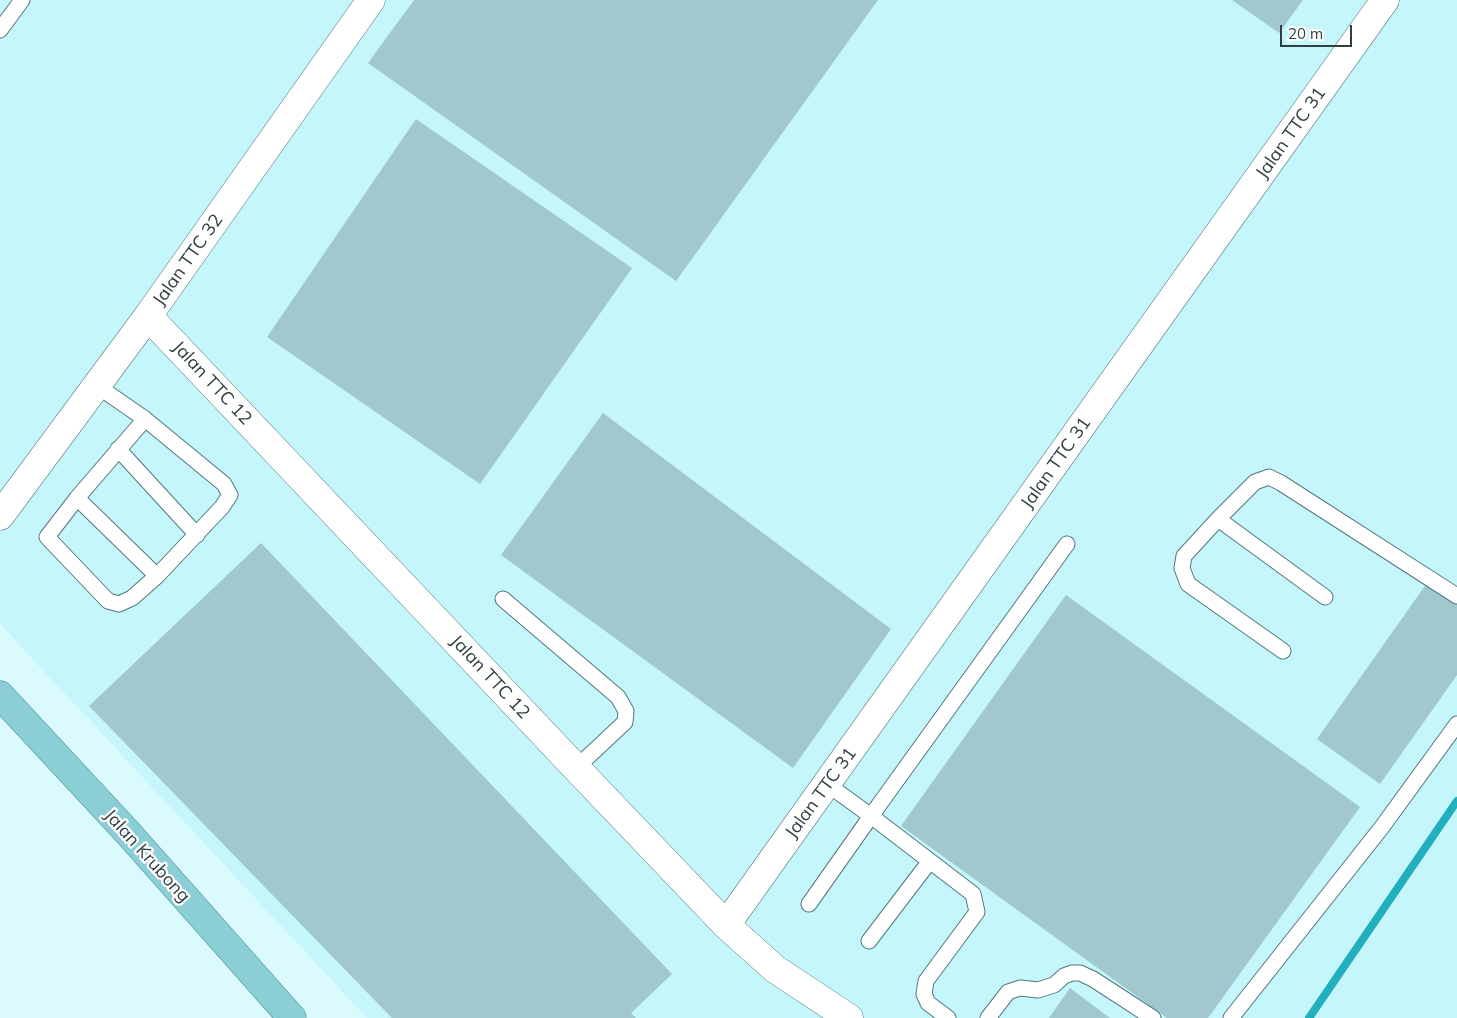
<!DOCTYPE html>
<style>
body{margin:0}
#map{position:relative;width:1457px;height:1018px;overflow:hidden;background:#dafafe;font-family:Mulish,sans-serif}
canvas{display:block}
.scale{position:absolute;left:1280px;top:25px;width:72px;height:22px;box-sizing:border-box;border:2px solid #304042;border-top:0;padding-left:6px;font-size:15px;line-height:18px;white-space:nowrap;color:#304042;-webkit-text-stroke:4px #fff;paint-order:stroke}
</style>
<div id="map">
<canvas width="1457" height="1018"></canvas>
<div class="scale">20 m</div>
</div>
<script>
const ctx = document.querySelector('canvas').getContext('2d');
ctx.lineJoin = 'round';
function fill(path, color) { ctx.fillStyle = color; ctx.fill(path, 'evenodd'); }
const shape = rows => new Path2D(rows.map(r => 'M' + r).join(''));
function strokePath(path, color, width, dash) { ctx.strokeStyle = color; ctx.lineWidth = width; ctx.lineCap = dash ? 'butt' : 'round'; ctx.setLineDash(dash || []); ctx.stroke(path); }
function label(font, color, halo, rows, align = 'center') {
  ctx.font = font + ' Mulish,sans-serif'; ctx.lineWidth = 4.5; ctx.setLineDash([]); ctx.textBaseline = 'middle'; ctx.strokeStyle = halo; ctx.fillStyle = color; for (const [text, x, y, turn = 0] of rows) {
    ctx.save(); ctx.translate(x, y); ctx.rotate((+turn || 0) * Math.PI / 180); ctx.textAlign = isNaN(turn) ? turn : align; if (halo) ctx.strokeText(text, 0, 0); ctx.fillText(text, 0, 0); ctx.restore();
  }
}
fill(shape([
 [0,0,1457,0,1457,1018,367,1018,0,624]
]), '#c4f6fc');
strokePath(shape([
 [1309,1018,1457,801]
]), '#22b0be', 8);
fill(shape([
 [414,0,878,0,676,281,368,63],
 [1232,0,1303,0,1279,33],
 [416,119,632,268,480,484,267,337],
 [603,413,891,629,793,768,501,555],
 [261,543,672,974,631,1013,636,1018,392,1018,89,706],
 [1427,583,1457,603,1457,675,1380,784,1317,739],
 [1066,595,1360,807,1208,1018,1167,1018,901,826],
 [1070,988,1110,1018,1049,1018]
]), '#a1c8cc');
const service = shape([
 [0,30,22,0],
 [96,385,145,419,224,484,230,495,222,507,157,576,132,598,119,604,108,601,47,537,77,498,145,419],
 [118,449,197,535],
 [77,498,157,576],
 [1218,519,1325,597],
 [503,599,618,697,626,711,625,722,576,768],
 [1283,651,1188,584,1182,568,1184,556,1218,519,1255,482,1269,477,1281,483,1457,596],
 [827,784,871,816,1067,544],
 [809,904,871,816,973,894,977,912,926,981,924,994,928,1003,948,1018],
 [869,941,930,861],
 [988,1018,1008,992,1020,988,1038,990,1054,985,1064,976,1072,973,1080,973,1093,979,1153,1018],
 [1231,1018,1382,827,1457,724]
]);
const minor = shape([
 [148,316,576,768,726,925,775,969,849,1018],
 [0,516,148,316,371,0],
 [726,925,1385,0]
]);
const primary = shape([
 [0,695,129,834,292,1018]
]);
strokePath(service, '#52777c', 17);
strokePath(minor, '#52777c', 29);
strokePath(primary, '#3a878f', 29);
strokePath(service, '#fff', 15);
strokePath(minor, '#fff', 28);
strokePath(primary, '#8cced5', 28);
label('18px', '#304042', '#fff', [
 ["Jalan TTC 31",1291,133,-55],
 ["Jalan TTC 32",188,260,-55],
 ["Jalan TTC 12",212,383,47],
 ["Jalan TTC 31",1056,463,-55],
 ["Jalan TTC 12",490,677,47],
 ["Jalan TTC 31",821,793,-54],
 ["Jalan Krubong",147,856,48]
]);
</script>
